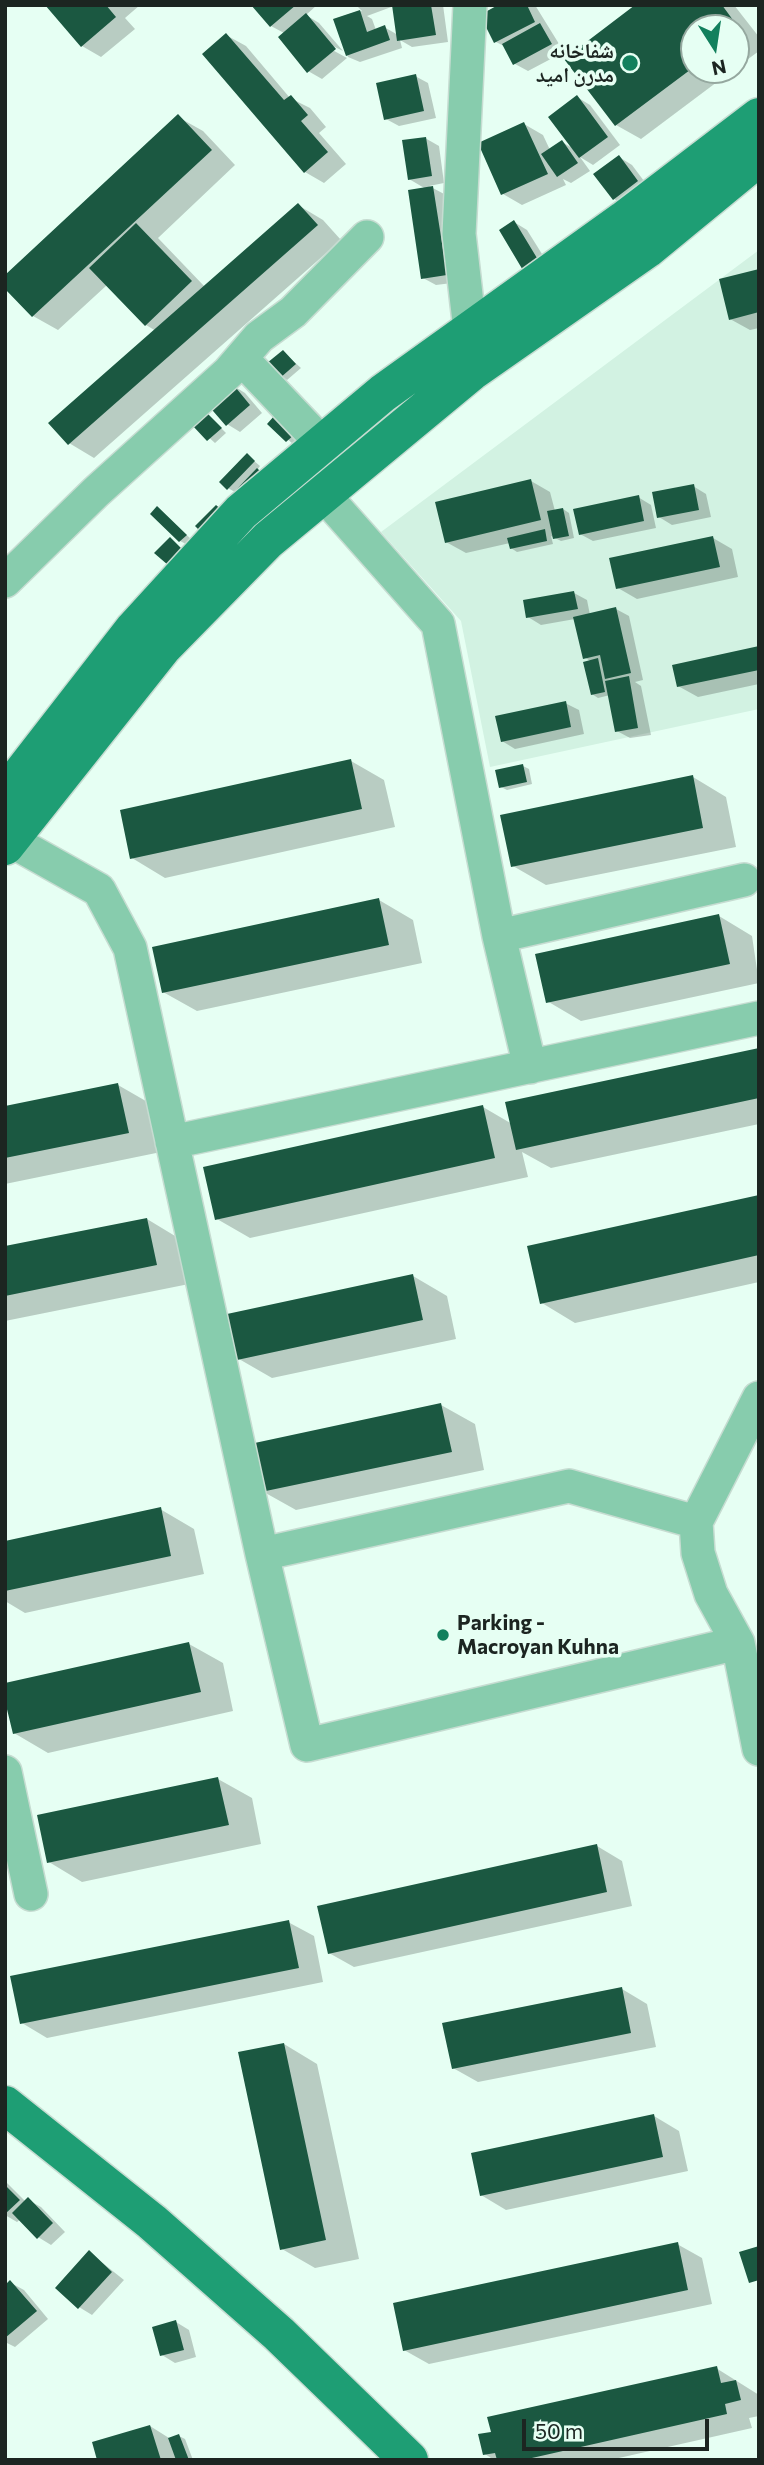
<!DOCTYPE html>
<meta charset="utf-8">
<style>
body{margin:0}
#map{position:relative;width:764px;height:2465px;overflow:hidden;background:#e6fff3;font-family:Commissioner,sans-serif}
canvas{display:block}
.frame{position:absolute;inset:0;border:7px solid #1c2521;pointer-events:none}
.north{position:absolute;left:680px;top:14px;width:70px;height:70px;box-sizing:border-box;background:#e6fff3;border:2px solid #95a89f;border-radius:50%;rotate:168deg;font-size:19px;font-weight:700;line-height:28px;text-align:center;color:#1c2521}
.north::after{content:'';display:block;margin:auto;width:24px;height:32px;background:#12805d;clip-path:polygon(50% 0,100% 100%,50% 72%,0 100%)}
.scale{position:absolute;left:522px;top:2419px;width:187px;height:32px;box-sizing:border-box;border:4px solid #1c2521;border-top:0;padding-left:9px;font-size:21px;line-height:24px;white-space:nowrap;color:#1c2521;-webkit-text-stroke:5px #e6fff3;paint-order:stroke}
</style>
<div id="map">
<canvas width="764" height="2465"></canvas>
<div class="frame"></div>
<div class="north">N</div>
<div class="scale">50 m</div>
</div>
<script>
const ctx = document.querySelector('canvas').getContext('2d');
ctx.lineJoin = 'round';
function fill(path, color) { ctx.fillStyle = color; ctx.fill(path, 'evenodd'); }
const shape = rows => new Path2D(rows.map(r => 'M' + r).join(''));
function strokePath(path, color, width, dash) { ctx.strokeStyle = color; ctx.lineWidth = width; ctx.lineCap = dash ? 'butt' : 'round'; ctx.setLineDash(dash || []); ctx.stroke(path); }
function label(font, color, halo, rows, align = 'center') {
  ctx.font = font + ' Commissioner,"Noto Naskh Arabic",sans-serif'; ctx.lineWidth = 7; ctx.setLineDash([]); ctx.textBaseline = 'middle'; ctx.strokeStyle = halo; ctx.fillStyle = color; for (const [text, x, y, turn = 0] of rows) {
    ctx.save(); ctx.translate(x, y); ctx.rotate((+turn || 0) * Math.PI / 180); ctx.textAlign = isNaN(turn) ? turn : align; if (halo) ctx.strokeText(text, 0, 0); ctx.fillText(text, 0, 0); ctx.restore();
  }
}
fill(shape([
 [759,250,759,709,490,767,461,621,381,532]
]), '#d2f2e2');
fill(shape([
 [48,5,140,5,125,18,135,29,101,57,82,46],
 [253,5,317,5,306,15,319,23,343,51,329,44,327,47,347,58,322,79,308,71,284,33,271,26],
 [356,5,443,5,448,42,412,47,400,40,402,48,360,62,348,57,335,20,362,11],
 [394,6,398,35,384,27,376,30,372,19,367,16],
 [502,5,535,5,564,52,528,71,515,64,506,47,496,42],
 [638,5,734,5,759,37,759,51,736,68,736,28,694,28,694,70,733,70,641,139,616,125],
 [226,35,246,46,290,98,310,108,326,127,319,133,346,164,324,183,305,172],
 [415,76,428,83,436,118,399,126,386,119],
 [577,97,590,105,620,145,593,165,580,157,590,171,571,183,563,179,566,185,522,205,503,194,524,124,543,135,550,150,562,142,574,149],
 [178,117,203,131,235,165,158,238,205,287,298,205,323,220,341,240,94,458,69,443,156,331,146,325,107,285,58,330,33,316,5,286],
 [425,138,439,146,444,183,429,186,446,195,460,282,436,285,423,278,426,189,409,179],
 [619,157,632,165,650,189,627,206,614,199],
 [514,222,527,230,552,270,539,278],
 [759,271,759,328,750,330,730,319],
 [283,352,301,368,287,380,281,376],
 [232,385,245,393,262,413,240,432,227,424],
 [207,414,226,433,215,443,195,425],
 [269,423,299,438,293,444],
 [247,455,260,466,240,495,228,488],
 [531,481,550,492,555,511,563,509,569,513,574,538,561,541,551,536,553,544,517,552,511,548,510,543,466,553,446,542],
 [693,486,706,494,711,517,672,525,659,517],
 [638,497,651,505,656,528,593,541,580,534],
 [157,508,191,539,186,544,180,541],
 [713,538,732,549,738,577,637,599,618,588],
 [574,593,587,600,590,615,616,609,629,616,643,680,635,682,641,686,651,735,630,738,617,731,610,695,598,698,592,694,592,662,584,657,575,619,541,625,528,617],
 [759,648,759,684,698,697,678,686],
 [565,703,579,710,584,734,515,749,502,741],
 [351,761,384,780,395,827,165,878,132,858],
 [523,766,529,769,532,784,507,790,501,787],
 [693,777,726,797,736,847,546,885,513,866],
 [379,900,413,920,422,963,197,1011,163,992],
 [719,916,752,936,759,983,581,1021,547,1001],
 [759,1050,759,1124,551,1168,522,1152,528,1177,250,1238,217,1219,483,1107,512,1124],
 [118,1085,151,1104,161,1152,5,1184,5,1107],
 [759,1197,759,1282,575,1323,542,1303],
 [147,1219,180,1239,189,1284,5,1321,5,1248],
 [413,1276,447,1296,456,1339,272,1378,239,1359],
 [441,1405,475,1424,484,1470,296,1510,262,1491],
 [160,1509,194,1529,204,1574,25,1613,5,1601,5,1542],
 [189,1644,223,1663,233,1711,48,1753,14,1733],
 [218,1779,252,1798,261,1844,82,1882,49,1862],
 [597,1846,622,1861,632,1906,354,1967,329,1953],
 [288,1922,314,1936,323,1982,47,2038,22,2023],
 [622,1989,647,2004,656,2047,478,2082,453,2068],
 [284,2044,317,2064,359,2259,315,2268,282,2249],
 [654,2116,679,2131,688,2171,506,2210,481,2195],
 [5,2181,26,2202,28,2200,41,2207,65,2232,51,2245,38,2237,21,2219,17,2222,5,2215],
 [677,2244,702,2258,712,2304,429,2364,404,2350],
 [90,2253,124,2280,92,2315,79,2307],
 [11,2283,24,2290,48,2319,15,2347,5,2342,5,2287],
 [176,2322,189,2330,196,2357,175,2363,162,2355],
 [716,2368,759,2395,759,2416,749,2418,752,2428,610,2460,494,2460,485,2454],
 [150,2426,169,2438,179,2436,185,2439,193,2460,99,2460]
]), '#0003');
fill(shape([
 [45,5,106,5,116,17,81,47],
 [251,5,296,5,270,27],
 [392,5,431,5,436,35,397,41],
 [498,5,527,5,535,22,494,43,480,15],
 [635,5,722,5,741,31,736,35,736,28,694,28,694,67,615,126,564,59],
 [360,10,367,32,385,25,390,40,346,56,333,19],
 [306,13,336,49,307,73,278,37],
 [540,23,552,44,513,65,502,44],
 [226,33,284,100,291,95,308,115,301,121,328,152,304,173,202,54],
 [416,74,424,111,384,120,376,83],
 [577,95,608,137,579,158,548,117],
 [178,114,212,150,32,317,5,289,5,275],
 [524,122,548,174,501,195,478,143],
 [426,137,432,176,408,180,402,140],
 [562,140,578,163,557,177,541,154],
 [619,155,638,181,613,200,593,174],
 [433,186,447,275,421,279,408,190],
 [298,203,318,225,68,445,48,423],
 [514,220,540,263,524,272,499,230],
 [136,223,192,281,145,326,89,268],
 [759,269,759,312,729,320,719,279],
 [283,350,296,364,280,378,267,363],
 [232,383,250,405,226,426,207,404],
 [206,412,222,428,207,441,192,425],
 [275,415,295,434,286,442,267,424],
 [247,453,255,461,227,490,219,482],
 [257,468,262,473,239,497,234,492],
 [531,479,541,520,445,543,435,502],
 [694,484,699,510,657,518,652,492],
 [639,495,644,521,579,535,573,509],
 [216,505,224,512,203,534,195,526],
 [157,506,187,535,179,542,150,514],
 [563,508,569,536,553,539,547,511],
 [545,529,547,541,510,549,507,538],
 [713,536,720,567,616,589,609,558],
 [170,537,183,550,168,565,154,553],
 [574,591,578,609,526,618,523,600],
 [616,607,631,673,605,679,600,655,583,659,573,617],
 [759,646,759,670,677,687,672,665],
 [598,658,605,692,591,695,583,662],
 [629,676,638,728,615,732,605,681],
 [566,701,571,727,501,742,495,716],
 [351,759,362,809,130,859,120,810],
 [523,764,527,782,499,788,495,770],
 [693,775,703,828,511,867,500,815],
 [379,898,389,945,162,993,152,947],
 [719,914,730,964,546,1003,535,954],
 [759,1048,759,1098,516,1150,505,1102],
 [118,1083,129,1133,5,1158,5,1106],
 [483,1105,495,1158,215,1220,203,1167],
 [759,1195,759,1255,540,1304,527,1246],
 [147,1218,157,1265,5,1296,5,1246],
 [413,1274,423,1320,237,1360,227,1314],
 [441,1403,452,1452,261,1492,250,1444],
 [161,1507,171,1556,5,1591,5,1541],
 [189,1642,201,1692,13,1734,5,1701,5,1683],
 [218,1777,229,1825,47,1863,37,1815],
 [597,1844,607,1892,328,1954,317,1906],
 [289,1920,299,1968,20,2024,10,1976],
 [622,1987,631,2033,452,2069,442,2023],
 [284,2043,326,2240,280,2250,238,2052],
 [654,2114,663,2157,480,2196,471,2153],
 [5,2185,20,2200,5,2214],
 [28,2197,53,2223,37,2239,12,2213],
 [678,2242,688,2290,403,2351,393,2303],
 [759,2246,759,2280,749,2283,739,2252],
 [89,2250,112,2272,78,2309,55,2288],
 [10,2280,37,2311,5,2338,5,2285],
 [176,2320,184,2350,160,2356,152,2327],
 [717,2366,721,2383,736,2380,741,2400,725,2404,727,2414,523,2460,497,2460,495,2453,483,2455,478,2434,491,2432,487,2417],
 [150,2425,161,2460,97,2460,92,2442],
 [179,2434,189,2460,176,2460,168,2438]
]), '#1b5841');
const minor = shape([
 [470,330,459,234,470,5],
 [241,358,315,436,314,452],
 [324,495,438,624,499,936,530,1067],
 [5,581,96,492,229,372,259,337,293,312,367,237],
 [10,840,99,890,130,948,262,1554,307,1745,738,1643],
 [499,936,744,880],
 [172,1142,759,1018],
 [759,1398,696,1522,698,1553,711,1594,738,1643,759,1749],
 [262,1554,569,1486,696,1522],
 [5,1772,31,1894]
]);
const major = shape([
 [5,795,134,629,241,512,383,393,624,220,759,117],
 [5,846,163,647,268,540,471,372,647,249,759,157],
 [5,2105,152,2222,279,2334,409,2460]
]);
strokePath(minor, '#c6dcd1', 36);
strokePath(major, '#c6dcd1', 41);
strokePath(minor, '#87ccad', 33);
strokePath(major, '#1e9e74', 38);
for (const [x, y, r, color] of [
 [630,63,9,"#12805d"],
 [443,1635,7,"#12805d"]
]) { const dot = new Path2D(); dot.arc(x, y, r, 0, 2 * Math.PI); ctx.fillStyle = color; ctx.fill(dot); strokePath(dot, '#e6fff3', 2.5); }
label('bold 21px', '#1c2521', '#e6fff3', [
 ["شفاخانه",614,51],
 ["مدرن امید",614,75],
 ["Parking -",457,1623,"left"],
 ["Macroyan Kuhna",457,1647,"left"]
], 'right');
</script>
